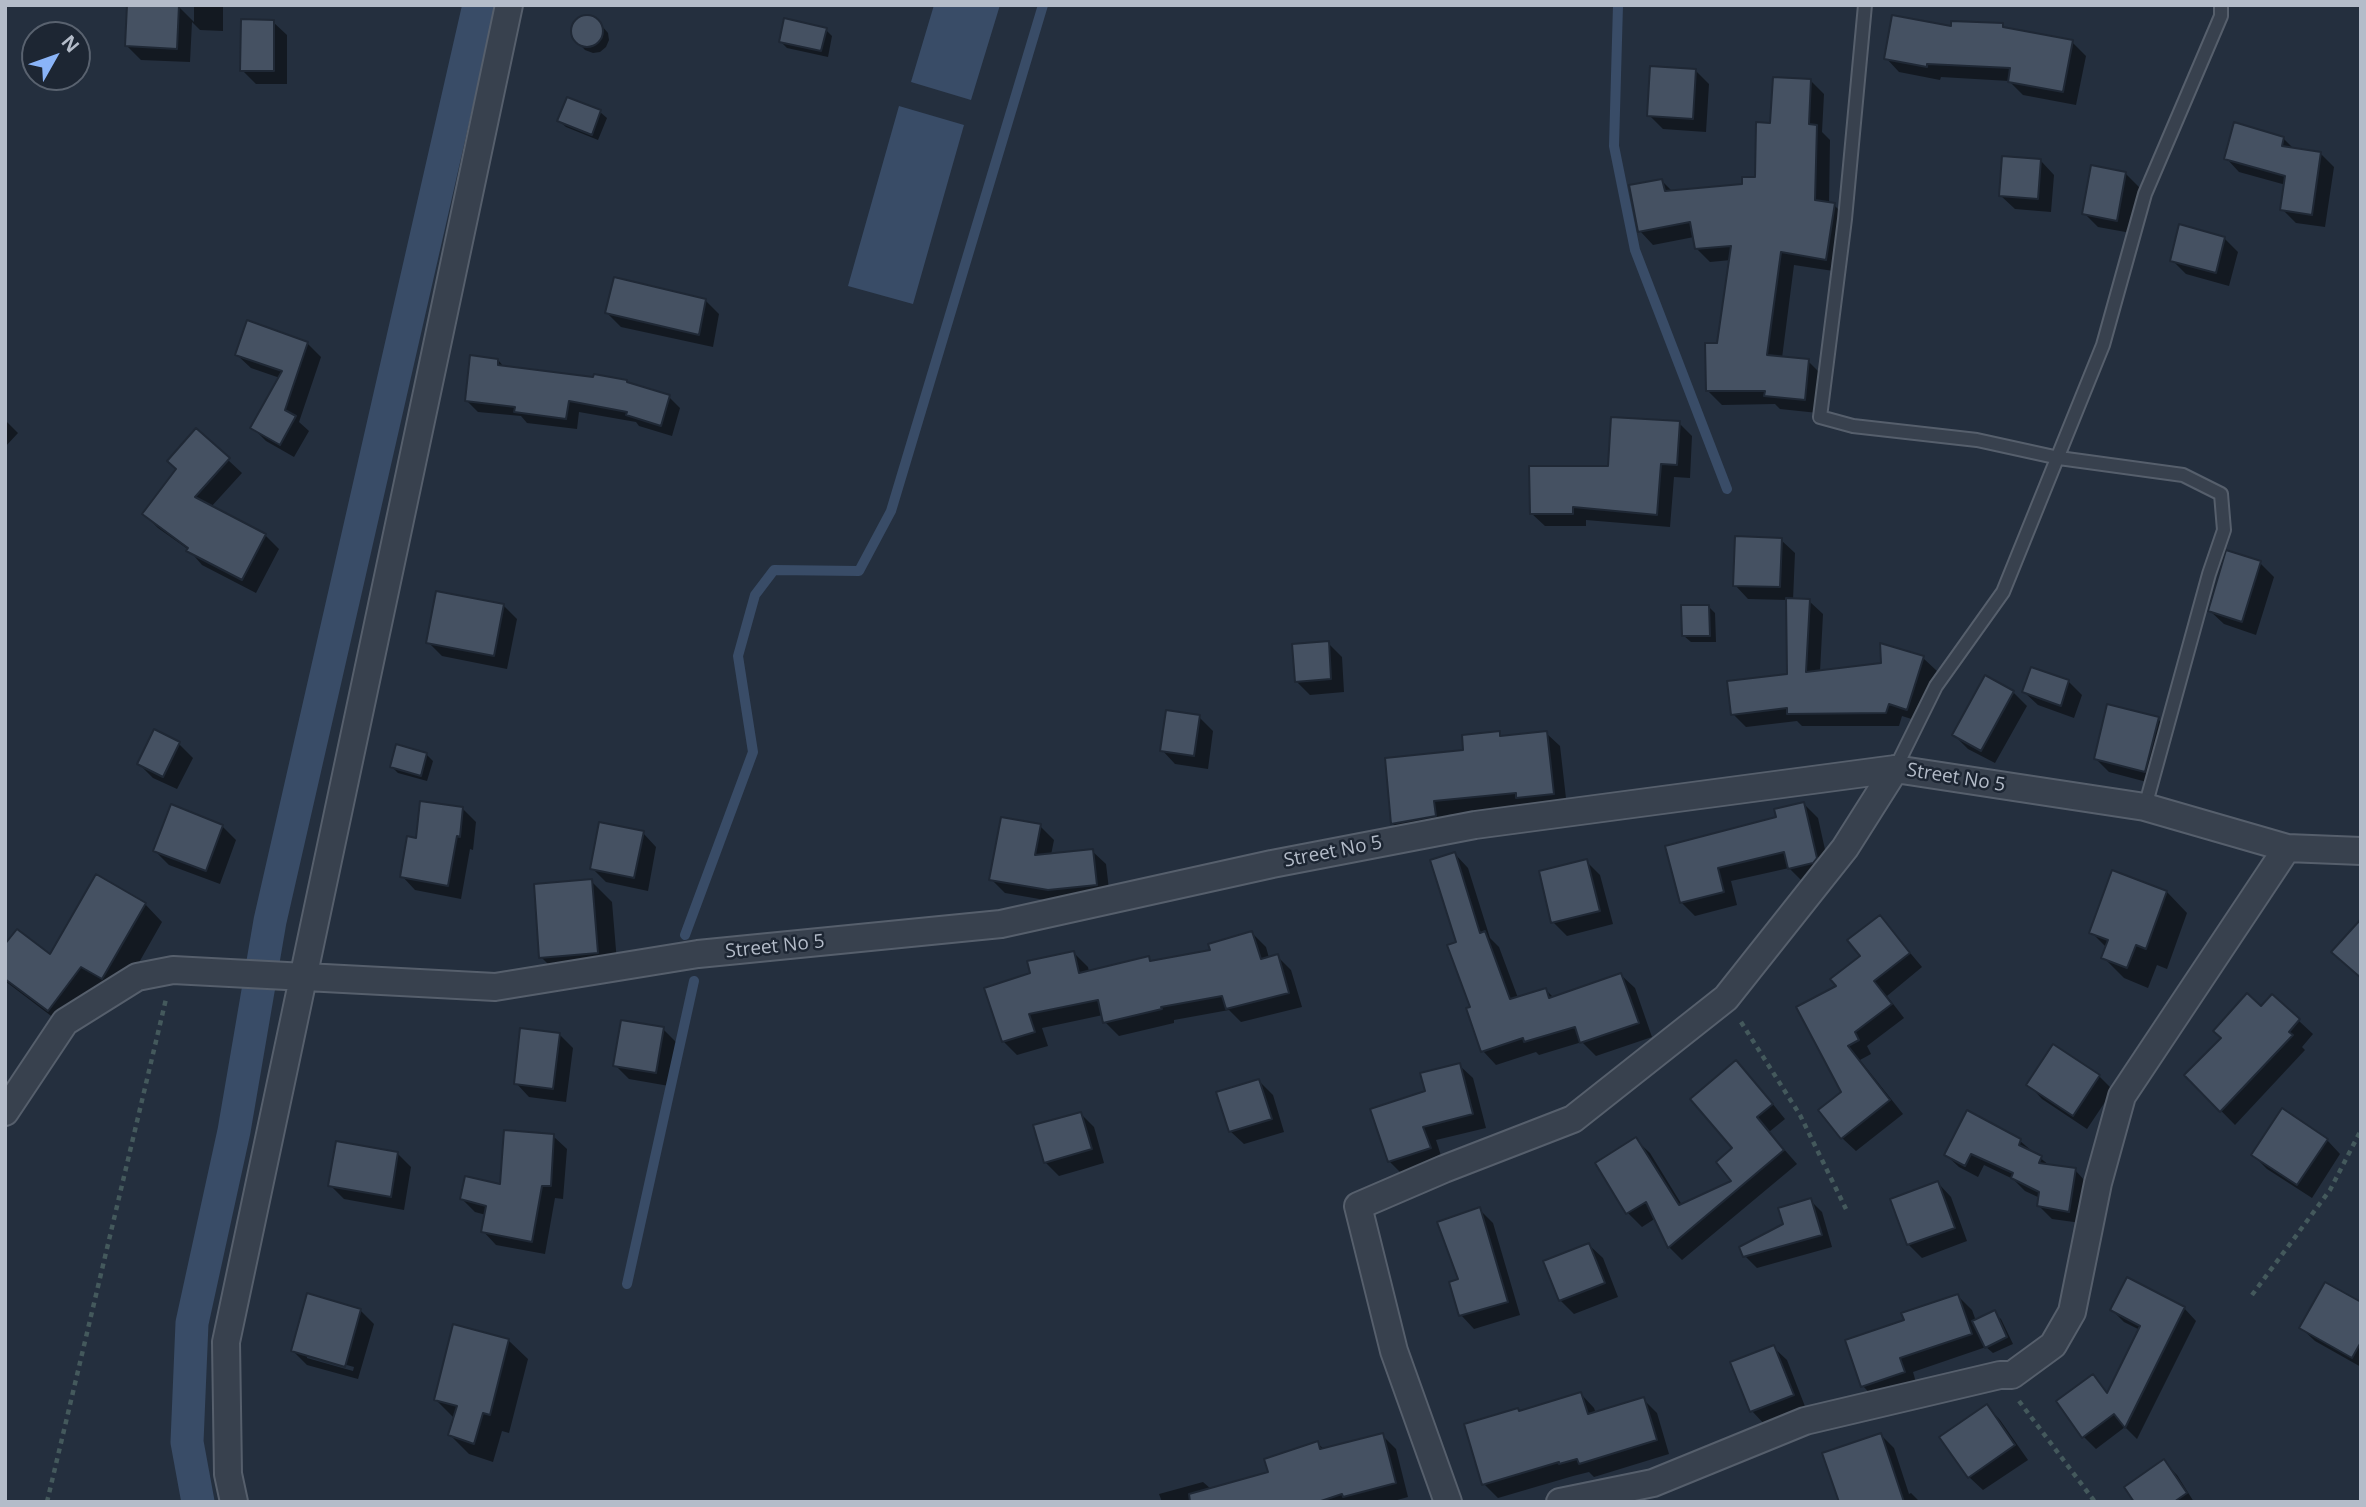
<!DOCTYPE html>
<style>
body{margin:0}
#map{position:relative;width:2366px;height:1507px;overflow:hidden;background:#242f3e;font-family:"Open Sans",sans-serif}
canvas{display:block}
.frame{position:absolute;inset:0;border:7px solid #b4bcc9;pointer-events:none}
.north{position:absolute;left:21px;top:21px;width:70px;height:70px;box-sizing:border-box;background:#1d2633;border:2px solid #59626f;border-radius:50%;rotate:50deg;font-size:19px;font-weight:700;line-height:28px;text-align:center;color:#b4bcc9}
.north::after{content:'';display:block;margin:auto;width:24px;height:32px;background:#8ab4f8;clip-path:polygon(50% 0,100% 100%,50% 72%,0 100%)}
</style>
<div id="map">
<canvas width="2366" height="1507"></canvas>
<div class="frame"></div>
<div class="north">N</div>
</div>
<script>
const ctx = document.querySelector('canvas').getContext('2d');
ctx.lineJoin = 'round';
function fill(path, color) { ctx.fillStyle = color; ctx.fill(path, 'evenodd'); }
const shape = rows => new Path2D(rows.map(r => 'M' + r).join(''));
function strokePath(path, color, width, dash) { ctx.strokeStyle = color; ctx.lineWidth = width; ctx.lineCap = dash ? 'butt' : 'round'; ctx.setLineDash(dash || []); ctx.stroke(path); }
function label(font, color, halo, rows, align = 'center') {
  ctx.font = font + ' "Open Sans",sans-serif'; ctx.lineWidth = 5; ctx.setLineDash([]); ctx.textBaseline = 'middle'; ctx.strokeStyle = halo; ctx.fillStyle = color; for (const [text, x, y, turn = 0] of rows) {
    ctx.save(); ctx.translate(x, y); ctx.rotate((+turn || 0) * Math.PI / 180); ctx.textAlign = isNaN(turn) ? turn : align; if (halo) ctx.strokeText(text, 0, 0); ctx.fillText(text, 0, 0); ctx.restore();
  }
}
fill(shape([
 [934,5,1000,5,971,100,911,82],
 [899,106,964,125,913,304,848,286]
]), '#394c67');
fill(shape([
 [194,5,223,5,223,31,200,30,192,22,190,62,141,60,127,46,178,6,194,22],
 [588,16,596,19,608,33,609,40,606,47,600,52,593,53,585,50,573,37,572,29,575,22,581,17],
 [273,22,287,35,287,84,256,84,242,70],
 [2002,25,2007,30,2072,42,2086,56,2076,105,2023,95,2009,81,1941,77,1940,80,1899,72,1886,58,1953,28],
 [826,30,832,36,828,57,787,48,781,42],
 [1695,70,1709,84,1706,132,1663,129,1649,115],
 [1810,80,1824,94,1822,132,1830,140,1829,204,1834,205,1848,219,1840,272,1794,265,1782,358,1808,361,1822,375,1818,413,1780,409,1775,404,1722,405,1708,391,1719,344,1731,260,1710,262,1696,248,1694,237,1653,245,1640,231,1662,181,1673,192,1744,185,1756,179,1772,125],
 [568,99,600,112,607,118,598,140,566,127,559,121],
 [2284,139,2295,150,2320,153,2334,167,2325,227,2296,223,2282,209,2286,185,2239,172,2226,158],
 [2041,161,2054,175,2051,212,2015,209,2001,196],
 [2126,174,2139,187,2131,233,2098,227,2084,213],
 [2224,238,2238,252,2229,286,2186,274,2172,260],
 [706,301,719,314,713,347,621,327,607,313],
 [307,343,321,357,299,422,309,431,294,457,266,441,253,428,280,378,251,368,237,355],
 [498,360,505,368,669,397,680,408,672,436,639,426,636,422,579,412,577,429,527,423,521,416,478,412,466,400],
 [5,420,18,433,5,447],
 [1679,423,1692,436,1690,478,1674,477,1670,527,1586,520,1586,526,1545,526,1531,513,1609,468],
 [228,460,242,473,211,507,265,535,279,549,256,593,202,565,189,550,158,528,144,514],
 [1781,540,1795,553,1793,600,1809,601,1823,614,1820,672,1923,658,1937,671,1921,722,1902,716,1899,726,1802,726,1797,721,1746,727,1733,714,1788,676,1788,600,1748,599,1735,585],
 [2260,563,2274,577,2256,635,2224,624,2210,611],
 [503,605,517,619,507,669,442,656,428,642],
 [1708,606,1715,613,1716,642,1691,642,1684,636],
 [1328,643,1342,657,1344,692,1310,695,1296,681],
 [2068,681,2082,695,2074,718,2038,705,2024,692],
 [2013,692,2027,706,1995,763,1968,749,1954,735],
 [1199,717,1213,731,1208,769,1175,764,1162,750],
 [2158,719,2172,733,2158,785,2109,772,2095,758],
 [1499,733,1503,737,1546,733,1560,746,1567,807,1527,806,1447,815,1449,830,1406,837,1392,823,1465,752],
 [179,744,193,758,177,789,153,778,139,764],
 [426,754,433,761,427,781,398,773,391,766],
 [1804,804,1818,818,1830,872,1803,882,1789,868,1731,881,1737,905,1695,916,1681,902,1667,848,1778,819],
 [463,809,476,822,473,850,470,849,461,899,415,890,402,876,417,840],
 [222,826,236,840,220,884,169,865,155,851],
 [1040,826,1054,840,1051,855,1092,851,1106,864,1110,898,1062,903,1005,893,991,879],
 [643,833,656,847,648,891,606,882,592,868],
 [1455,854,1468,868,1490,938,1499,947,1518,998,1546,990,1554,998,1621,975,1635,988,1652,1037,1596,1056,1582,1042,1539,1055,1536,1052,1496,1065,1483,1051,1458,943],
 [1586,861,1600,875,1613,924,1567,936,1553,922],
 [2113,872,2167,892,2187,913,2167,969,2157,965,2148,988,2124,978,2103,957,2107,948,2091,932],
 [591,881,612,902,618,974,562,978,541,957],
 [145,904,162,922,120,996,99,984,67,1028,5,981,5,947,51,956],
 [1880,917,1922,967,1887,996,1904,1018,1867,1046,1871,1054,1860,1060,1903,1114,1856,1151,1842,1138,1844,1092,1839,987,1862,956],
 [1252,933,1266,947,1269,958,1277,956,1291,970,1302,1007,1241,1022,1229,1010,1174,1020,1174,1023,1119,1036,1105,1022,1103,1015,1042,1028,1048,1046,1017,1055,1004,1042,986,989,1032,974,1074,953,1088,967,1089,972,1148,958,1152,962,1212,952],
 [2272,996,2313,1034,2302,1047,2305,1050,2235,1125,2186,1075,2223,1038,2261,1008],
 [663,1029,677,1043,669,1086,629,1079,615,1065],
 [559,1034,573,1048,566,1102,529,1097,516,1083],
 [1459,1065,1473,1078,1486,1128,1436,1140,1443,1162,1403,1175,1389,1161,1427,1093],
 [1750,1076,1785,1119,1769,1132,1797,1164,1682,1260,1669,1247,1656,1218,1642,1227,1628,1213,1636,1140,1650,1153,1682,1205,1734,1181,1734,1149],
 [2099,1076,2113,1090,2087,1129,2042,1099,2029,1085],
 [1259,1081,1273,1095,1284,1132,1244,1144,1230,1131],
 [1080,1113,1094,1127,1104,1163,1059,1176,1045,1162],
 [553,1136,567,1149,563,1199,555,1198,545,1254,496,1245,483,1231,486,1215,475,1212,461,1198,501,1186],
 [2327,1140,2340,1154,2312,1198,2267,1169,2253,1155],
 [2020,1141,2050,1166,2075,1170,2087,1183,2081,1223,2052,1219,2039,1206,2040,1198,2025,1191,2013,1179,1984,1165,1978,1177,1959,1167,1946,1155],
 [398,1154,411,1167,404,1210,344,1199,330,1185],
 [1938,1183,1951,1197,1967,1241,1922,1258,1908,1244],
 [1810,1200,1822,1212,1832,1247,1757,1268,1745,1256,1785,1225],
 [1479,1209,1493,1223,1520,1315,1474,1329,1461,1315,1460,1280],
 [1589,1245,1603,1258,1618,1297,1574,1314,1560,1300],
 [1958,1296,1972,1310,1976,1321,1994,1313,2001,1319,2013,1344,1993,1353,1986,1347,1913,1372,1917,1386,1876,1400,1863,1386,1906,1321],
 [2361,1304,2361,1367,2315,1341,2301,1328],
 [2184,1308,2196,1321,2137,1439,2125,1427,2096,1449,2084,1437,2093,1376,2108,1393,2140,1330,2124,1322,2112,1310],
 [360,1310,374,1324,358,1379,307,1365,293,1351],
 [307,1354,354,1367,353,1371,307,1358],
 [508,1340,528,1359,509,1433,502,1431,493,1462,469,1454,450,1435,455,1419,436,1400],
 [1773,1347,1787,1360,1806,1409,1765,1425,1752,1411],
 [1581,1394,1594,1408,1596,1414,1643,1399,1657,1413,1669,1454,1594,1477,1589,1472,1573,1476,1498,1498,1484,1484],
 [1987,1406,2000,1420,2028,1460,1983,1490,1969,1477],
 [1382,1435,1396,1449,1408,1497,1390,1502,1162,1502,1159,1494,1203,1482,1211,1489,1270,1474,1317,1443,1324,1449],
 [1881,1435,1894,1448,1909,1494,1911,1493,1920,1502,1842,1502],
 [2164,1462,2177,1475,2194,1502,2136,1502]
]), '#0007');
strokePath(shape([
 [1618,5,1614,146,1635,250,1727,489],
 [685,935,753,752,738,656,755,595,774,570,859,571,891,511,1043,5],
 [627,1284,694,981]
]), '#394c67', 10);
strokePath(shape([
 [198,1502,187,1442,192,1323,234,1131,270,921,479,5]
]), '#394c67', 33);
const building = shape([
 [127,5,179,5,177,49,125,46,127,5],
 '571 31a16 16 0 1 1 32 0a16 16 0 1 1-32 0Z',
 [1892,15,1951,26,1951,21,2003,23,2003,27,2073,40,2063,92,2008,82,2010,68,1927,64,1927,67,1884,59,1892,15],
 [784,18,827,28,821,51,779,42,784,18],
 [241,19,274,20,274,71,240,71,241,19],
 [1650,66,1696,69,1693,119,1647,116,1650,66],
 [1773,77,1811,79,1809,124,1817,125,1815,200,1835,203,1826,260,1781,252,1767,355,1809,359,1805,400,1764,396,1765,391,1706,391,1705,343,1717,343,1731,246,1695,249,1690,222,1638,232,1629,185,1662,179,1665,191,1742,184,1742,177,1755,177,1756,122,1770,123,1773,77],
 [567,97,601,110,592,135,557,121,567,97],
 [2234,122,2284,137,2282,146,2321,152,2312,215,2280,210,2285,176,2224,159,2234,122],
 [2002,156,2041,159,2038,199,1999,196,2002,156],
 [2091,165,2126,172,2117,221,2082,214,2091,165],
 [2179,224,2225,237,2216,273,2170,261,2179,224],
 [614,277,706,299,699,335,605,313,614,277],
 [247,320,308,342,285,410,296,416,280,445,250,428,282,371,235,355,247,320],
 [470,355,498,359,498,365,593,377,594,374,627,380,627,382,670,395,661,426,626,415,627,412,569,401,566,419,514,412,515,407,465,401,470,355],
 [1611,417,1680,421,1677,465,1661,464,1657,515,1573,507,1573,514,1530,514,1529,466,1608,466,1611,417],
 [196,428,230,458,195,497,266,534,242,580,186,551,188,548,142,514,176,469,167,461,196,428],
 [1735,536,1782,538,1780,587,1733,586,1735,536],
 [2226,550,2261,561,2242,622,2208,611,2226,550],
 [436,591,504,604,494,656,426,643,436,591],
 [1786,598,1810,599,1806,672,1881,663,1880,643,1924,656,1907,710,1889,704,1886,713,1787,714,1787,708,1731,715,1727,681,1787,674,1786,598],
 [1681,605,1709,605,1710,636,1682,636,1681,605],
 [1329,641,1331,679,1295,682,1292,644,1329,641],
 [2031,667,2069,680,2061,706,2022,692,2031,667],
 [1985,675,2014,691,1981,751,1952,735,1985,675],
 [2107,704,2159,717,2145,772,2094,759,2107,704],
 [1166,710,1200,715,1194,756,1160,751,1166,710],
 [154,729,180,742,163,777,137,764,154,729],
 [1500,731,1500,736,1547,731,1554,794,1516,798,1516,793,1434,801,1436,816,1391,824,1385,758,1463,750,1462,735,1500,731],
 [396,744,427,753,421,776,390,767,396,744],
 [420,801,463,807,460,837,457,836,448,886,400,877,407,836,416,838,420,801],
 [1804,802,1817,858,1813,863,1788,869,1784,852,1718,868,1724,892,1680,903,1665,846,1776,817,1774,809,1804,802],
 [171,804,223,825,206,871,153,851,171,804],
 [1001,817,1041,824,1035,855,1093,849,1097,885,1048,890,989,880,1001,817],
 [599,822,644,831,634,878,590,869,599,822],
 [1455,852,1480,933,1485,931,1510,999,1546,988,1549,998,1621,973,1639,1023,1580,1043,1575,1027,1524,1042,1523,1038,1481,1052,1466,1008,1470,1007,1447,945,1456,942,1430,860,1455,852],
 [1587,859,1600,911,1551,923,1539,871,1587,859],
 [2112,870,2167,891,2146,949,2136,945,2127,968,2101,958,2108,940,2089,933,2112,870],
 [96,874,146,903,102,979,81,967,48,1011,5,979,5,944,17,929,50,954,96,874],
 [592,879,598,953,539,958,534,884,592,879],
 [1880,915,1910,953,1874,981,1892,1004,1855,1032,1859,1040,1848,1046,1890,1100,1841,1139,1818,1110,1841,1092,1796,1007,1836,986,1830,979,1860,956,1847,940,1880,915],
 [2361,919,2361,978,2331,952,2361,919],
 [1252,931,1261,959,1278,954,1289,993,1226,1009,1222,996,1161,1007,1162,1009,1103,1023,1098,1000,1029,1014,1035,1032,1002,1042,984,988,1030,973,1027,961,1074,951,1079,973,1149,956,1150,961,1210,950,1208,944,1252,931],
 [2247,993,2261,1006,2272,994,2300,1019,2289,1032,2293,1035,2220,1112,2184,1075,2221,1038,2213,1031,2247,993],
 [621,1020,664,1027,656,1073,613,1066,621,1020],
 [520,1028,560,1033,553,1089,514,1084,520,1028],
 [2053,1044,2100,1075,2073,1116,2026,1085,2053,1044],
 [1736,1060,1773,1104,1757,1117,1784,1150,1668,1248,1646,1202,1626,1214,1595,1163,1636,1137,1679,1205,1731,1181,1716,1162,1732,1148,1690,1099,1736,1060],
 [1460,1063,1473,1114,1423,1127,1431,1148,1388,1162,1370,1109,1425,1091,1420,1073,1460,1063],
 [1259,1079,1272,1119,1229,1132,1216,1092,1259,1079],
 [2282,1108,2328,1139,2297,1185,2251,1155,2282,1108],
 [1967,1110,2021,1139,2019,1145,2042,1156,2039,1163,2076,1168,2069,1212,2037,1206,2039,1192,2011,1178,2013,1173,1971,1154,1965,1166,1944,1155,1967,1110],
 [1081,1112,1092,1149,1044,1163,1033,1125,1081,1112],
 [504,1130,554,1134,551,1186,542,1186,532,1242,481,1232,486,1206,460,1199,465,1176,500,1184,504,1130],
 [336,1141,398,1152,391,1197,328,1186,336,1141],
 [1938,1181,1955,1228,1907,1245,1890,1199,1938,1181],
 [1811,1198,1822,1235,1743,1257,1739,1247,1783,1224,1778,1208,1811,1198],
 [1480,1207,1508,1302,1459,1316,1449,1282,1458,1279,1437,1222,1480,1207],
 [1589,1243,1605,1283,1559,1301,1543,1261,1589,1243],
 [2127,1277,2185,1307,2125,1428,2114,1414,2082,1438,2056,1401,2093,1374,2107,1393,2140,1326,2110,1310,2127,1277],
 [2325,1282,2361,1302,2361,1342,2352,1358,2299,1328,2325,1282],
 [307,1293,361,1309,345,1367,291,1351,307,1293],
 [1958,1294,1972,1334,1900,1358,1905,1372,1861,1387,1845,1340,1904,1320,1901,1313,1958,1294],
 [1995,1310,2007,1337,1985,1348,1972,1321,1995,1310],
 [453,1324,509,1339,490,1415,483,1413,474,1444,448,1435,457,1406,434,1400,453,1324],
 [1774,1345,1794,1395,1750,1412,1730,1362,1774,1345],
 [1581,1392,1588,1414,1644,1397,1657,1440,1579,1464,1577,1459,1559,1464,1559,1462,1482,1485,1464,1424,1518,1408,1519,1411,1581,1392],
 [1987,1404,2015,1445,1968,1478,1939,1437,1987,1404],
 [1383,1433,1396,1483,1343,1497,1342,1494,1318,1502,1190,1502,1189,1494,1268,1472,1264,1459,1318,1441,1320,1449,1383,1433],
 [1881,1433,1904,1502,1839,1502,1822,1453,1881,1433],
 [2164,1459,2187,1493,2174,1502,2134,1502,2124,1487,2164,1459]
]);
fill(building, '#455162');
strokePath(building, '#1f2835', 2);
const service = shape([
 [1865,5,1845,219,1820,417,1853,426,1977,440,2059,458,2183,475,2221,494,2224,530,2209,574,2145,807],
 [1895,769,1936,686,2003,592,2103,345,2145,194,2221,16,2221,5]
]);
const minor = shape([
 [5,1112,65,1022,137,977,173,970,495,987,698,954,1001,924,1272,864,1475,825,1895,769,2145,807,2287,848,2361,851],
 [234,1502,228,1474,226,1342,509,5],
 [1448,1502,1394,1351,1358,1206,1444,1169,1573,1119,1726,998,1845,848,1895,769],
 [1560,1502,1653,1483,1805,1421,2000,1375,2012,1375,2053,1345,2072,1312,2098,1183,2122,1096,2287,848]
]);
strokePath(service, '#565f6c', 16);
strokePath(minor, '#565f6c', 30);
strokePath(shape([
 [1741,1022,1800,1115,1846,1209],
 [2252,1295,2330,1190,2361,1130],
 [2019,1401,2095,1502],
 [47,1502,166,999]
]), '#44595c', 4.5, [5, 5]);
strokePath(service, '#38414e', 12);
strokePath(minor, '#38414e', 26);
label('19px', '#b4bcc9', '#1d2633', [
 ["Street No 5",1956,778,9],
 ["Street No 5",1333,852,-11],
 ["Street No 5",775,947,-6]
]);
</script>
